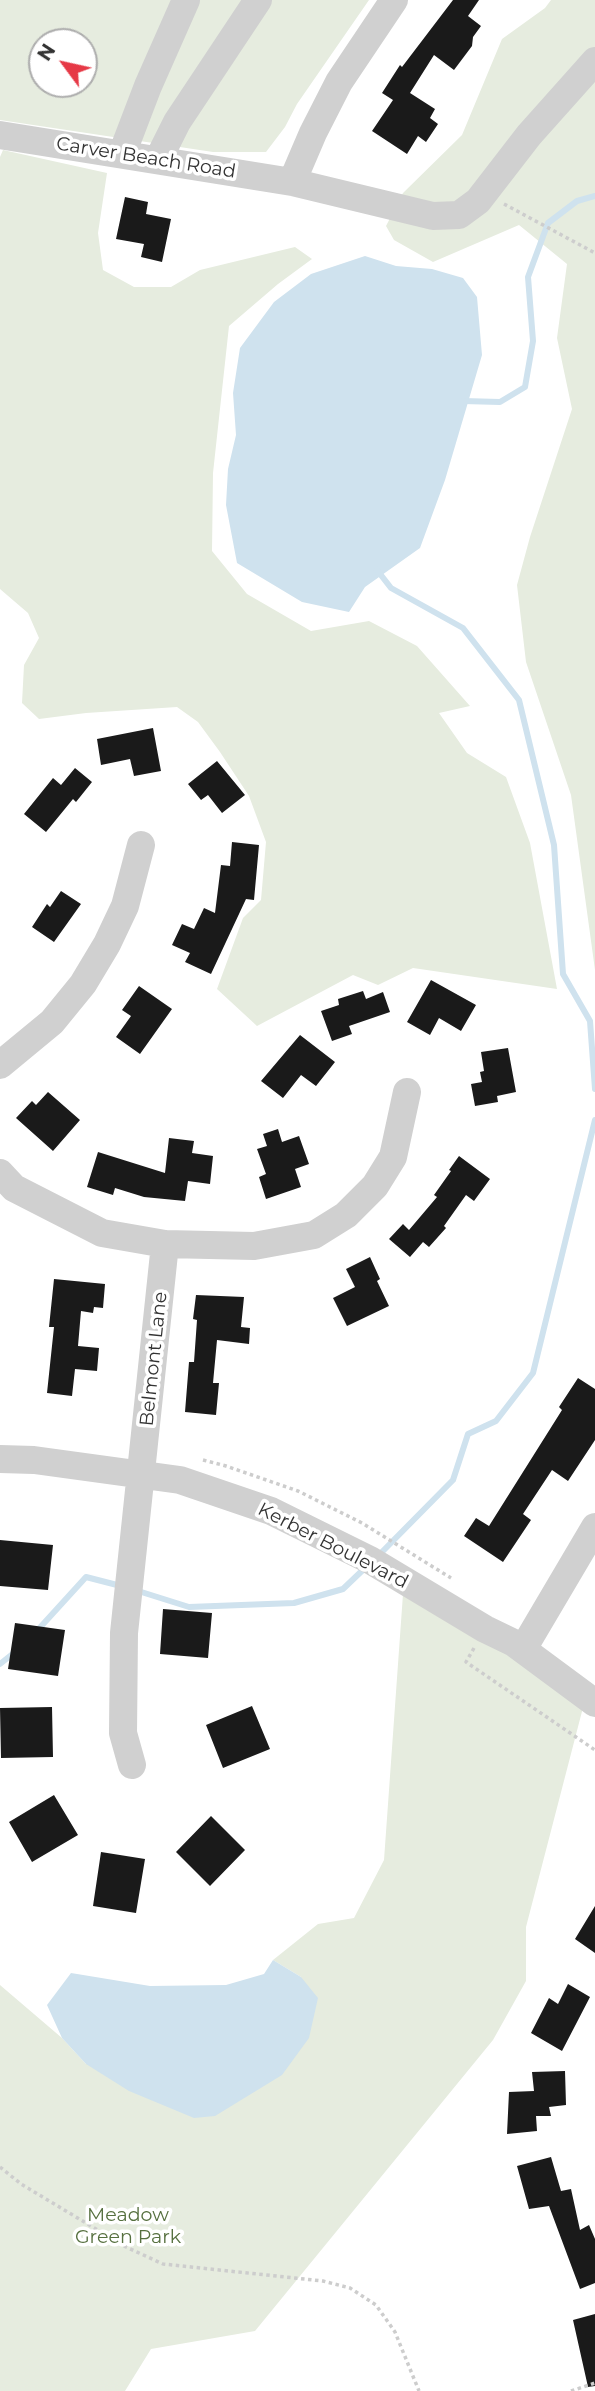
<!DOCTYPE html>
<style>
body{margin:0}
#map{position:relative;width:595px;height:2391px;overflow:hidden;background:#fff;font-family:Montserrat,sans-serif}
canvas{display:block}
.north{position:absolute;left:28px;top:28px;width:70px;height:70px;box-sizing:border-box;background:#fff;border:2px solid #adadad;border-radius:50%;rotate:303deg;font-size:19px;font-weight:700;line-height:28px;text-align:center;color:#333}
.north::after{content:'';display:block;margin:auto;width:24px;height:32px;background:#e63946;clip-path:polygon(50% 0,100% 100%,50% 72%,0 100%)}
</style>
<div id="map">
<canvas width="595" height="2391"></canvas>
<div class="north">N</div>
</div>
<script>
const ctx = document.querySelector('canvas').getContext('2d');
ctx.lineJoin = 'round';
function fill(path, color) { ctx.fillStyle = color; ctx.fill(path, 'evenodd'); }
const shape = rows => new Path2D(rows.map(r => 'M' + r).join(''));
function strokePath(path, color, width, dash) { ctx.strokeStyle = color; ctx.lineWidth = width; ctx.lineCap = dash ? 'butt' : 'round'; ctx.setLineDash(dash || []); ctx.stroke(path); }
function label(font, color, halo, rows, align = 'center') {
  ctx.font = font + ' Montserrat,sans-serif'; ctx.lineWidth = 7; ctx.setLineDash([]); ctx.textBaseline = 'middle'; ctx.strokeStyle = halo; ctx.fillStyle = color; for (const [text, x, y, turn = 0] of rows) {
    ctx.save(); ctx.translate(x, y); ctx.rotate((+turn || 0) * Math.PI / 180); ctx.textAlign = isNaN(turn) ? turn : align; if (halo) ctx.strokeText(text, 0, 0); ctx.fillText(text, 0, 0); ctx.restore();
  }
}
fill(shape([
 [0,0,369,0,297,104,285,127,266,152,213,152,0,120],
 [42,42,84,42,84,84,42,84],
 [551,0,595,0,595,970,571,795,526,662,517,585,530,537,572,409,557,338,567,264,519,225,433,262,394,240,386,226,403,193,462,135,502,39,545,8],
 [3,150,107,173,98,233,103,270,134,287,171,287,200,270,295,247,312,259,278,284,229,326,213,473,212,551,247,594,311,631,369,621,417,646,470,706,439,713,467,753,506,777,530,843,557,989,413,968,378,985,353,975,257,1026,217,989,243,918,261,900,266,842,249,796,220,752,198,722,177,707,86,713,39,719,22,703,24,665,39,638,28,613,0,589,0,157],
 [404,1580,586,1696,526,1927,526,1981,493,2040,255,2331,151,2349,125,2391,0,2391,0,1985,62,2038,86,2064,301,1977,273,1960,318,1924,354,1918,384,1860]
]), '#e6ecdf');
fill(shape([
 [365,256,396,266,432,269,463,278,477,297,482,355,445,480,420,548,365,587,349,612,302,602,237,563,226,505,228,469,236,435,233,393,240,348,274,302,311,274],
 [273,1960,301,1977,318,1998,309,2038,282,2075,215,2116,194,2118,129,2091,86,2064,62,2038,47,2005,71,1973,150,1986,226,1985,264,1974]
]), '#cfe2ee');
strokePath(shape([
 [463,401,500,402,525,387,533,341,528,277,548,223,577,201,595,196],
 [377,570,391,588,463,628,519,700,554,845,563,974,590,1021,595,1089],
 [379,1555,453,1480,468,1434,496,1421,533,1373,595,1120],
 [135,1590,189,1607,294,1603,343,1589,366,1567],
 [35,1633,86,1577,121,1586],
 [0,1664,15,1652]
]), '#cfe2ee', 6);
fill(shape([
 [453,0,479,0,468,16,481,26,473,37,472,46,454,70,434,55,410,93,435,109,430,118,438,124,426,142,418,136,407,154,372,131,393,100,382,93,400,65,402,67],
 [125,197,148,202,146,214,171,219,162,262,141,257,144,244,116,239],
 [153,728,161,771,134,776,130,759,101,765,97,739],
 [217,761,245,795,222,813,208,795,201,800,188,784],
 [75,768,92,782,76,802,73,799,46,832,24,814,53,778,61,785],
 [232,842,259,845,254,900,246,899,211,974,185,962,190,953,172,945,182,924,194,929,204,908,215,913,221,865,230,866],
 [61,891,81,904,54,942,32,927,47,904,50,907],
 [431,980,476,1005,461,1031,439,1018,430,1035,407,1022],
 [139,986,172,1009,140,1054,116,1037,131,1016,122,1010],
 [363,991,366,999,383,992,390,1012,349,1026,352,1034,332,1041,321,1011,339,1005,338,999],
 [300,1035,335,1062,316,1086,301,1075,283,1098,261,1081],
 [508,1048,516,1092,497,1096,498,1102,475,1106,471,1084,482,1082,480,1072,484,1071,481,1052],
 [48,1092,80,1120,53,1151,16,1118,32,1101,36,1105],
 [278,1129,282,1142,299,1136,309,1164,295,1169,301,1187,266,1199,259,1177,266,1174,257,1149,267,1146,263,1134],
 [169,1138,194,1141,192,1153,213,1156,210,1184,188,1181,185,1201,144,1197,115,1188,113,1195,87,1187,98,1152,165,1173],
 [459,1156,490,1179,474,1201,466,1195,444,1226,446,1228,429,1247,423,1242,410,1257,389,1239,403,1224,409,1230,437,1197,434,1195,451,1171,449,1170],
 [370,1257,380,1279,377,1281,389,1306,347,1326,333,1298,355,1287,346,1269],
 [54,1279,105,1284,103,1308,94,1307,93,1313,81,1311,78,1346,99,1348,97,1371,75,1369,72,1396,47,1393,54,1327,49,1327],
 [196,1295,244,1297,241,1327,250,1328,249,1344,217,1340,213,1383,219,1383,216,1415,185,1412,189,1362,194,1362,197,1320,193,1319],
 [578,1378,595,1389,595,1440,568,1481,552,1470,523,1514,531,1520,503,1562,464,1536,476,1518,489,1526,562,1410,559,1407],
 [0,1540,53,1545,48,1590,0,1586],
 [163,1609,212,1613,208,1658,160,1654],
 [15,1623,65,1630,58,1676,8,1669],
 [252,1706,270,1749,223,1768,206,1725],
 [52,1707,53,1757,1,1758,0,1708],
 [54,1795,78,1835,32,1862,9,1822],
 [211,1816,245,1850,210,1886,176,1852],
 [101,1852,145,1859,136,1913,93,1906],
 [595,1906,595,1953,575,1939],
 [568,1984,590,1997,562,2051,531,2033,549,1998,558,2004],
 [565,2071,566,2105,549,2107,551,2116,536,2116,537,2131,507,2134,509,2092,534,2091,532,2072],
 [551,2157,561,2191,571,2189,580,2230,589,2225,595,2239,595,2283,580,2289,549,2206,529,2209,517,2166],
 [595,2314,595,2386,588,2387,573,2320]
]), '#1a1a1a');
strokePath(shape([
 [504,204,595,253],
 [203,1460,226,1466,298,1491,362,1523,451,1578],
 [474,1648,466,1662,595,1750],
 [0,2167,21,2184,126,2247,163,2264,323,2281,350,2288,376,2305,395,2332,419,2391],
 [571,2391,595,2383]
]), '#cdcdcd', 3.5, [3.5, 3.5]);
strokePath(shape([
 [0,135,292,182,433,216,459,215,478,201,529,135,595,61],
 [122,154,148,86,186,0],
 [158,160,177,122,258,0],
 [292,182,313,133,339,82,394,0],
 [0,1065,52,1022,83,984,107,944,125,906,141,845],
 [0,1173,14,1188,102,1233,165,1244,254,1246,314,1235,346,1215,375,1186,393,1157,407,1092],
 [0,1459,34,1460,180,1480,271,1511,370,1560,485,1629,514,1643,595,1703],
 [523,1649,595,1527],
 [132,1765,123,1733,124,1633,165,1244]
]), '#d0d0d0', 28);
label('19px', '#333', '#fff', [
 ["Carver Beach Road",146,158,9],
 ["Belmont Lane",154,1359,-84],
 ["Kerber Boulevard",333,1546,27]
]);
label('19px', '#56703f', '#fff', [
 ["Meadow",128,2215],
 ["Green Park",128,2237]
]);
</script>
